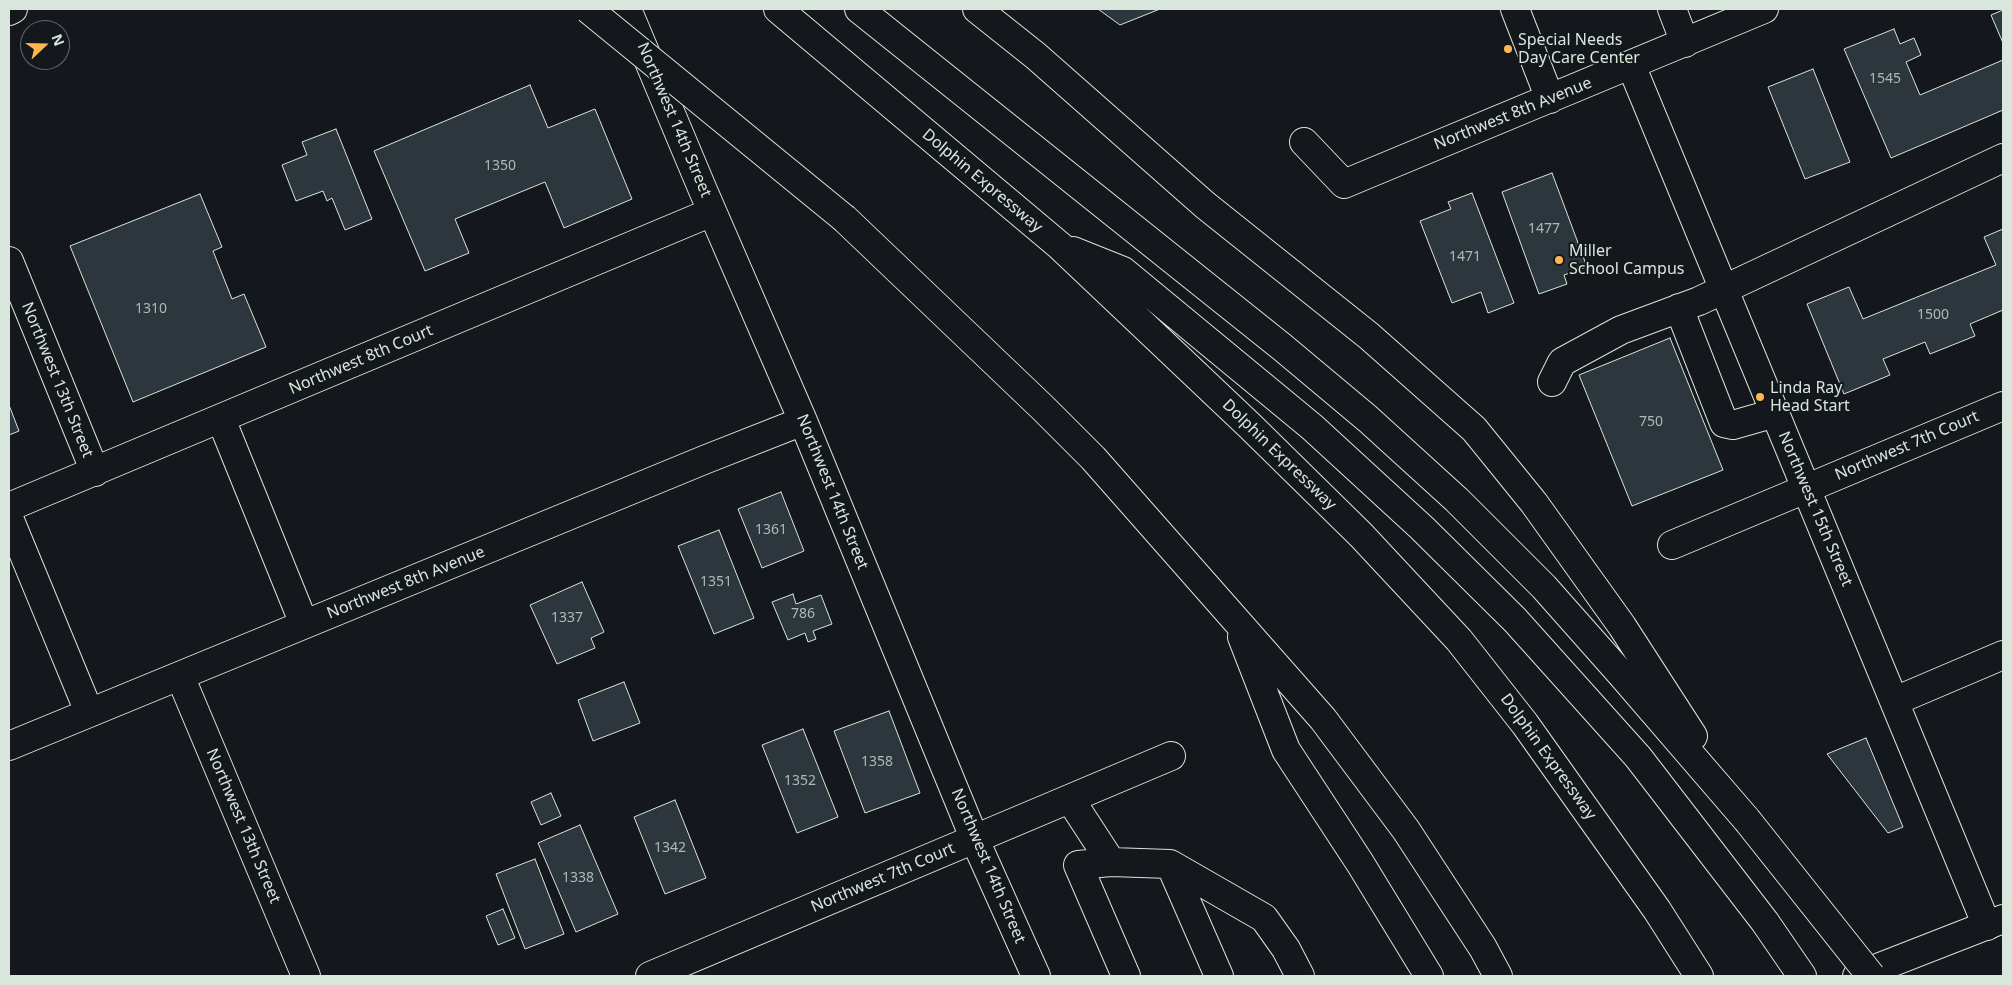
<!DOCTYPE html>
<style>
body{margin:0}
#map{position:relative;width:2012px;height:985px;overflow:hidden;background:#14181c;font-family:"Noto Sans",sans-serif}
canvas{display:block}
.frame{position:absolute;inset:0;border:10px solid #d8e6dc;pointer-events:none}
.north{position:absolute;left:20px;top:20px;width:50px;height:50px;box-sizing:border-box;background:#14181c;border:1px solid #626a69;border-radius:50%;rotate:69deg;font-size:14px;font-weight:700;line-height:20px;text-align:center;color:#d8e6dc}
.north::after{content:'';display:block;margin:auto;width:18px;height:22px;background:#ffb74d;clip-path:polygon(50% 0,100% 100%,50% 72%,0 100%)}
</style>
<div id="map">
<canvas width="2012" height="985"></canvas>
<div class="frame"></div>
<div class="north">N</div>
</div>
<script>
const ctx = document.querySelector('canvas').getContext('2d');
ctx.lineJoin = 'round';
function fill(path, color) { ctx.fillStyle = color; ctx.fill(path, 'evenodd'); }
const shape = rows => new Path2D(rows.map(r => 'M' + r).join(''));
function strokePath(path, color, width, dash) { ctx.strokeStyle = color; ctx.lineWidth = width; ctx.lineCap = dash ? 'butt' : 'round'; ctx.setLineDash(dash || []); ctx.stroke(path); }
function label(font, color, halo, rows, align = 'center') {
  ctx.font = font + ' "Noto Sans",sans-serif'; ctx.lineWidth = 4; ctx.setLineDash([]); ctx.textBaseline = 'middle'; ctx.strokeStyle = halo; ctx.fillStyle = color; for (const [text, x, y, turn = 0] of rows) {
    ctx.save(); ctx.translate(x, y); ctx.rotate((+turn || 0) * Math.PI / 180); ctx.textAlign = isNaN(turn) ? turn : align; if (halo) ctx.strokeText(text, 0, 0); ctx.fillText(text, 0, 0); ctx.restore();
  }
}
const building = shape([
 [1098,9,1160,9,1120,25,1098,9],
 [2003,10,2003,43,1991,15,2003,10],
 [1894,29,1900,44,1914,38,1921,55,1906,62,1920,95,2003,60,2003,110,1891,158,1844,49,1894,29],
 [1813,69,1850,162,1805,179,1768,87,1813,69],
 [530,85,548,128,595,109,632,199,564,228,545,182,455,219,469,253,425,271,374,151,530,85],
 [336,129,372,219,345,230,332,198,327,201,323,191,296,201,282,165,307,155,302,142,336,129],
 [1552,173,1587,267,1564,275,1567,284,1539,294,1502,192,1552,173],
 [1472,193,1514,303,1488,313,1481,292,1452,303,1420,221,1451,209,1448,202,1472,193],
 [200,194,222,247,213,251,232,299,244,294,266,347,133,402,70,246,200,194],
 [2003,229,2003,310,1970,324,1975,336,1930,354,1925,342,1883,359,1890,375,1844,394,1807,304,1849,287,1863,319,1996,265,1984,237,2003,229],
 [1670,338,1723,470,1632,506,1579,375,1670,338],
 [9,405,19,431,9,435,9,405],
 [781,492,804,551,762,568,738,509,781,492],
 [719,530,754,618,714,634,678,546,719,530],
 [582,582,604,632,591,638,595,648,557,664,530,605,582,582],
 [793,594,796,604,821,595,832,624,813,631,816,639,808,642,805,633,788,640,772,602,793,594],
 [624,682,640,723,593,741,578,700,624,682],
 [889,711,920,793,865,813,834,731,889,711],
 [803,729,838,817,797,833,762,745,803,729],
 [1866,738,1903,827,1888,833,1827,754,1866,738],
 [551,793,561,816,541,825,531,802,551,793],
 [675,800,706,878,665,894,634,817,675,800],
 [580,825,618,914,576,932,538,843,580,825],
 [535,859,564,934,525,949,496,874,535,859],
 [503,909,515,938,498,945,486,916,503,909]
]);
fill(building, '#2c363c');
strokePath(building, '#d8e6dc', 1);
const minor = shape([
 [627,9,702,188,803,421,975,840,1036,976],
 [1515,9,1550,99],
 [1672,9,1685,43],
 [9,11,13,9],
 [1631,65,1987,926],
 [1304,142,1344,184,1764,9],
 [9,261,95,472],
 [1679,308,1724,423,1733,425,1775,413],
 [1552,382,1562,362,1621,330,1699,301,2003,158],
 [221,419,304,624],
 [9,507,712,212],
 [9,518,89,712],
 [1672,545,2003,406],
 [180,676,306,976],
 [1895,701,2003,655],
 [9,746,704,460,803,421],
 [1070,799,1111,862],
 [1170,864,1264,918,1286,949,1300,976],
 [650,976,1171,756],
 [1126,976,1078,865,1111,862,1170,864,1219,976]
]);
const major = shape([
 [1857,976,2003,919]
]);
const highway = shape([
 [778,9,1060,246,1250,426,1361,535,1459,640,1525,724,1657,910,1699,976],
 [859,9,1282,347,1368,419,1457,500,1544,587,1622,675,1747,820],
 [977,9,1036,56,1205,205,1369,336,1474,429,1534,503,1622,626,1693,736],
 [845,219,1043,408,1093,458,1323,719,1406,830,1483,948,1498,976],
 [1073,251,1123,271,1312,427,1422,528,1515,620,1638,757,1765,922,1802,976],
 [1242,637,1286,750,1360,863,1429,976]
]);
strokePath(minor, '#d8e6dc', 30);
strokePath(major, '#d8e6dc', 30);
strokePath(highway, '#d8e6dc', 30);
strokePath(minor, '#14181c', 28);
strokePath(major, '#14181c', 28);
strokePath(highway, '#14181c', 28);
const highwayBridge = shape([
 [588,9,845,219],
 [1747,820,1871,976]
]);
strokePath(highwayBridge, '#d8e6dc', 30, []);
strokePath(highwayBridge, '#14181c', 28);
for (const [x, y, r, color] of [
 [1508,49,5,"#ffb74d"],
 [1559,260,5,"#ffb74d"],
 [1760,397,5,"#ffb74d"]
]) { const dot = new Path2D(); dot.arc(x, y, r, 0, 2 * Math.PI); ctx.fillStyle = color; ctx.fill(dot); strokePath(dot, '#14181c', 2); }
label('14px', '#adbab4', null, [
 ["1545",1885,79],
 ["1350",500,166],
 ["1477",1544,229],
 ["1471",1465,257],
 ["1310",151,309],
 ["1500",1933,315],
 ["750",1651,422],
 ["1361",771,530],
 ["1351",716,582],
 ["786",803,614],
 ["1337",567,618],
 ["1358",877,762],
 ["1352",800,781],
 ["1342",670,848],
 ["1338",578,878]
]);
label('16px', '#d8e6dc', '#14181c', [
 ["Special Needs",1518,40],
 ["Day Care Center",1518,58],
 ["Miller",1569,251],
 ["School Campus",1569,269],
 ["Linda Ray",1770,388],
 ["Head Start",1770,406]
], 'left');
label('16px', '#d8e6dc', '#14181c', [
 ["Northwest 8th Avenue",1513,114,-22],
 ["Northwest 14th Street",674,120,67],
 ["Dolphin Expressway",982,181,40],
 ["Northwest 8th Court",361,360,-23],
 ["Northwest 13th Street",57,380,68],
 ["Northwest 7th Court",1907,446,-23],
 ["Dolphin Expressway",1279,455,44],
 ["Northwest 14th Street",832,492,68],
 ["Northwest 15th Street",1815,509,67],
 ["Northwest 8th Avenue",406,583,-22],
 ["Dolphin Expressway",1548,757,54],
 ["Northwest 13th Street",243,826,67],
 ["Northwest 14th Street",988,866,67],
 ["Northwest 7th Court",883,878,-23]
]);
</script>
